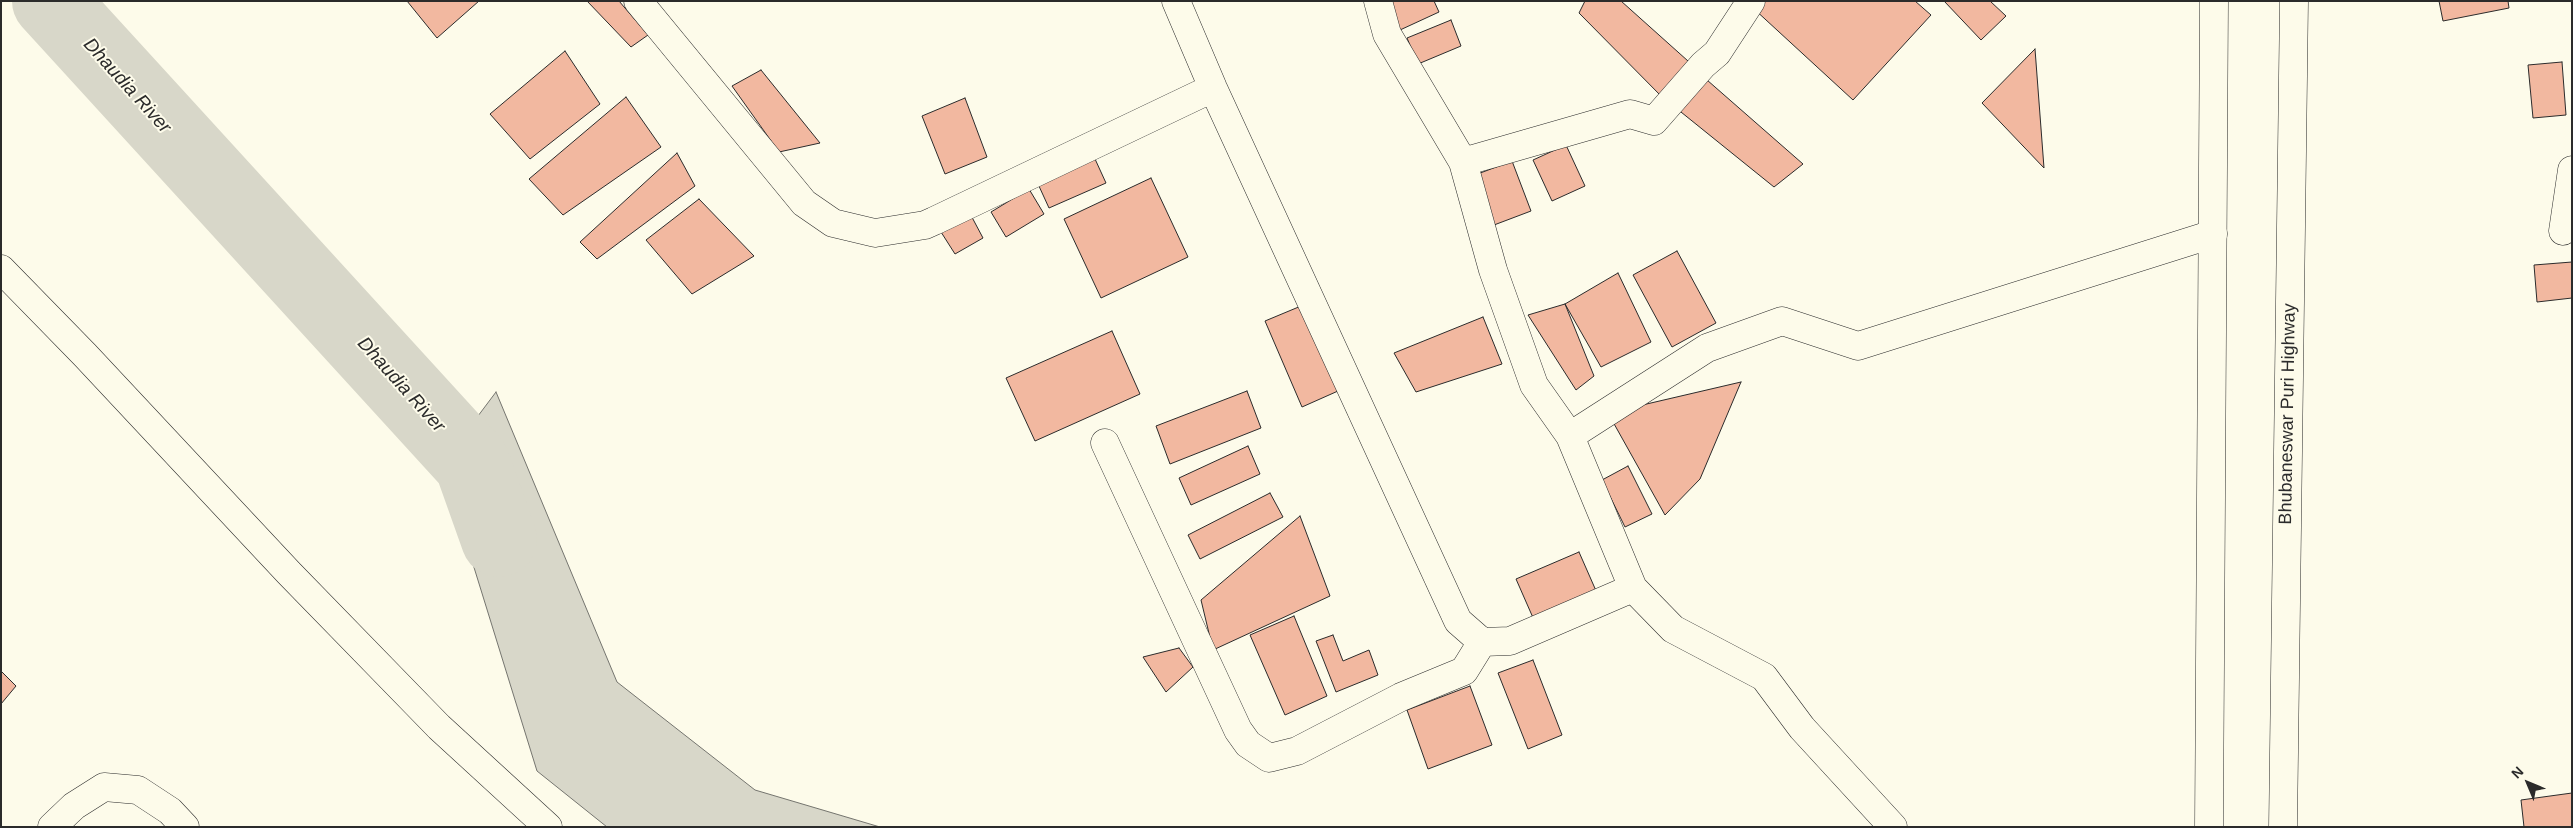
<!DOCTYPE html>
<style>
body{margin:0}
#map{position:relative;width:2573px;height:828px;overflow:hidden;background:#fdfbea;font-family:Helvetica,sans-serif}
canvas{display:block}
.frame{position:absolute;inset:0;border:2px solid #2b2b2b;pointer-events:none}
.north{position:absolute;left:2503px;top:758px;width:50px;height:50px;-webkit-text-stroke:4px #fdfbea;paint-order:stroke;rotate:315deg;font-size:14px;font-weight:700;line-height:20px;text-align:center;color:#2b2b2b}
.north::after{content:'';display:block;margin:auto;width:18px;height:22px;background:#2b2b2b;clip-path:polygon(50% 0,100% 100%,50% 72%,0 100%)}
</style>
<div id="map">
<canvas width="2573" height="828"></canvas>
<div class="frame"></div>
<div class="north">N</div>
</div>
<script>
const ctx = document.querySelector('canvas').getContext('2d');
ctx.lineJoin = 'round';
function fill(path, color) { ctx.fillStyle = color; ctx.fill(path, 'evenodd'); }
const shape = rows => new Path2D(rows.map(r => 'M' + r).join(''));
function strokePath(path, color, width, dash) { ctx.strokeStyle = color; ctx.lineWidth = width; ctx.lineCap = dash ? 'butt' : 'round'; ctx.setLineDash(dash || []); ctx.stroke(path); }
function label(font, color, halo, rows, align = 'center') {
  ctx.font = font + ' Helvetica,sans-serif'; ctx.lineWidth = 4; ctx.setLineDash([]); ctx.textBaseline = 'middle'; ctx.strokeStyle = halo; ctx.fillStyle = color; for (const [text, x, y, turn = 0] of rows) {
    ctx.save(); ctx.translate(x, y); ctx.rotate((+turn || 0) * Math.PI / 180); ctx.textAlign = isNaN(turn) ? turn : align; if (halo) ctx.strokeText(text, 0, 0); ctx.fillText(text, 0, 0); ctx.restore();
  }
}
const water = shape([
 [496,392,617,682,755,790,880,827,607,827,537,771,442,464,496,392]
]);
fill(water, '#d8d7c9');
strokePath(water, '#74746e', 1);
strokePath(shape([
 [50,1,472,463,499,539]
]), '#d8d7c9', 76);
const building = shape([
 [407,1,479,1,437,38,407,1],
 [587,1,619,1,648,35,631,47,587,1],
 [1387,1,1434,1,1439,12,1400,30,1387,1],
 [1585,1,1621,1,1688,61,1665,100,1579,13,1585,1],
 [1758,1,1915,1,1931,15,1853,100,1753,8,1758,1],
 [1944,1,1990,1,2006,16,1981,40,1944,1],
 [2439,1,2508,1,2509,8,2443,21,2439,1],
 [1451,20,1461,46,1418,64,1407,38,1451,20],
 [2035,49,2044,168,1982,103,2035,49],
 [565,51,600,104,530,159,490,114,565,51],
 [2562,62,2566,115,2533,118,2528,65,2562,62],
 [761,70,820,143,779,152,732,86,761,70],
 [1707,80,1803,164,1774,187,1676,108,1707,80],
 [626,97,661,147,563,215,529,179,626,97],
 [965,98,987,157,945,174,922,116,965,98],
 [1566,145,1585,186,1552,201,1533,160,1566,145],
 [1090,148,1106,183,1049,208,1033,173,1090,148],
 [677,153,695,186,597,259,580,242,677,153],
 [1512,161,1531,211,1494,225,1475,175,1512,161],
 [1151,178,1188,257,1101,298,1064,219,1151,178],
 [1029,189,1044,214,1006,237,991,212,1029,189],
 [699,199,754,256,692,294,646,240,699,199],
 [966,206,983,238,955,254,934,221,966,206],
 [1677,251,1716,323,1672,347,1633,275,1677,251],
 [2572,262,2572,298,2537,302,2534,265,2572,262],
 [1618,273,1651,342,1601,367,1565,304,1618,273],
 [1565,304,1594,376,1576,390,1528,315,1565,304],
 [1301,306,1338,391,1302,407,1265,321,1301,306],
 [1483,317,1502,364,1416,392,1394,353,1483,317],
 [1112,331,1140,394,1035,441,1006,378,1112,331],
 [1741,382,1700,479,1665,515,1608,413,1741,382],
 [1247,391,1261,428,1170,464,1156,426,1247,391],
 [1248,446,1260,474,1191,505,1179,478,1248,446],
 [1628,466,1652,514,1625,527,1602,480,1628,466],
 [1270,493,1283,517,1200,559,1188,535,1270,493],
 [1300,516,1330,596,1213,650,1201,600,1300,516],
 [1579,552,1597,593,1534,620,1516,579,1579,552],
 [1294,616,1327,696,1285,715,1250,635,1294,616],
 [1333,635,1343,661,1369,650,1378,675,1336,692,1316,641,1333,635],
 [1179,648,1193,667,1166,692,1143,657,1179,648],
 [1533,660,1562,735,1528,749,1498,673,1533,660],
 [1,671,16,686,1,704,1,671],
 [1470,686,1492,745,1428,769,1407,710,1470,686],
 [2572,793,2572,827,2524,827,2521,800,2572,793]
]);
fill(building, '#f2b8a0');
strokePath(building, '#2b2b2b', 1);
const minor = shape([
 [638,1,804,203,833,223,875,233,925,225,934,221,1213,88],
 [1176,1,1213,88,1458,621,1482,642,1510,641,1633,588],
 [1378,1,1387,34,1463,162,1493,270,1534,385,1570,436,1633,588,1673,629,1764,677,1802,728,1893,827],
 [1463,162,1630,114,1654,121,1703,65,1717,53,1751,1],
 [2563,231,2572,170],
 [1,269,85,355,289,573,439,727,548,827],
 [1570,436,1707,348,1782,321,1858,346,2213,234],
 [1105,443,1238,730,1248,744,1269,758,1297,751,1401,697,1464,671,1482,642],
 [52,827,74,806,104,787,138,790,170,811,185,827]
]);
const highway = shape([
 [2209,827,2214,1],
 [2283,827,2294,1]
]);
strokePath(minor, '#2b2b2b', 29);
strokePath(highway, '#2b2b2b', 29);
strokePath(minor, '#fdfbea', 28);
strokePath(highway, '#fdfbea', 28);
label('18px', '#2b2b2b', '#fdfbea', [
 ["Bhubaneswar Puri Highway",2288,414,-89]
]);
label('italic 19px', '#2b2b2b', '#fdfbea', [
 ["Dhaudia River",127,86,48],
 ["Dhaudia River",401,385,48]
]);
</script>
